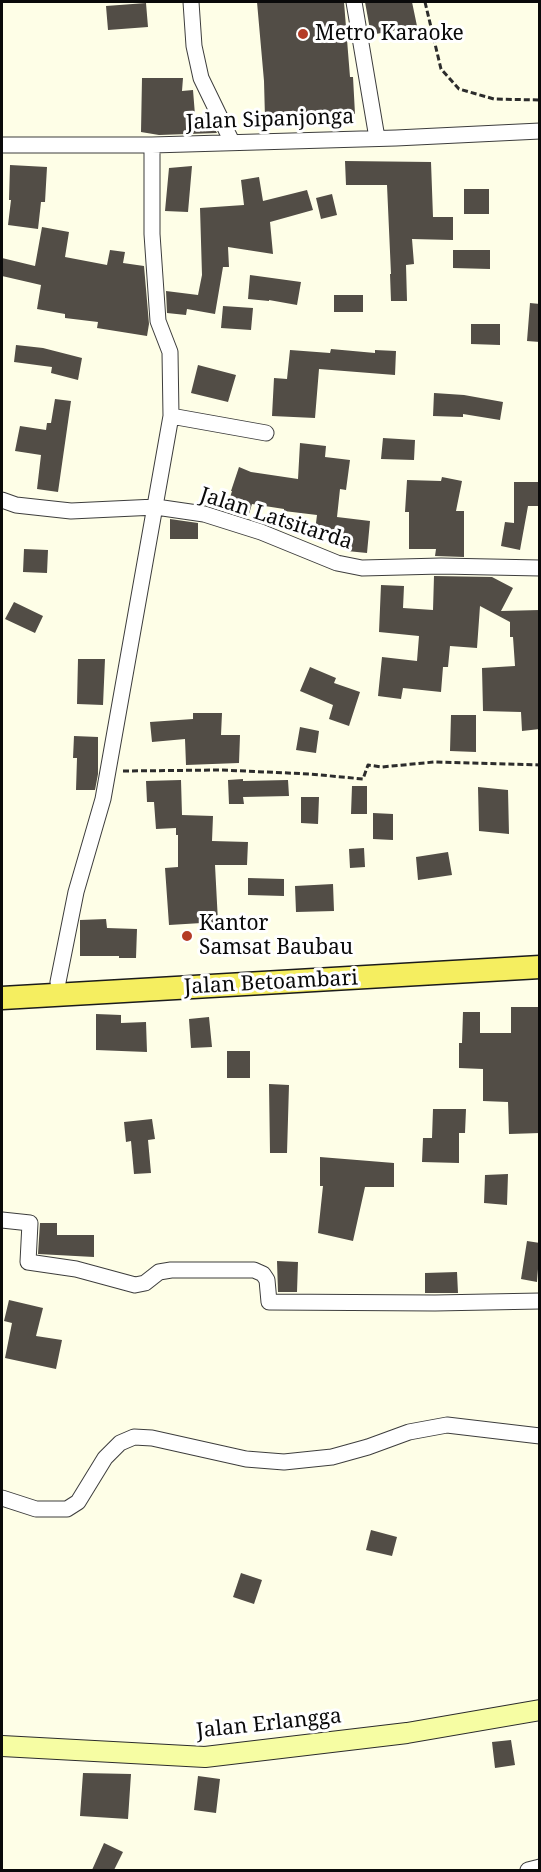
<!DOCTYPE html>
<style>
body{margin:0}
#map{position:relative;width:541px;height:1872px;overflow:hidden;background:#fefee7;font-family:"Noto Serif",serif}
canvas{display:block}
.frame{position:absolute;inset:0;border:3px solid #0a0a0a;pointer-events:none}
</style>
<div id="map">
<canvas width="541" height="1872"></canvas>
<div class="frame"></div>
</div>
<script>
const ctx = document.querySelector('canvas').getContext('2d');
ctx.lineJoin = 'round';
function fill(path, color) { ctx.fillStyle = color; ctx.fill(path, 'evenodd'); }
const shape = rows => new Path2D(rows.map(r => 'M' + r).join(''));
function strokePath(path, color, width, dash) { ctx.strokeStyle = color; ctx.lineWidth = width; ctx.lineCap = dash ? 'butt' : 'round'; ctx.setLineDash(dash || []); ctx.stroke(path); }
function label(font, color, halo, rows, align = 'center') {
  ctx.font = font + ' "Noto Serif",serif'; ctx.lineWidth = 6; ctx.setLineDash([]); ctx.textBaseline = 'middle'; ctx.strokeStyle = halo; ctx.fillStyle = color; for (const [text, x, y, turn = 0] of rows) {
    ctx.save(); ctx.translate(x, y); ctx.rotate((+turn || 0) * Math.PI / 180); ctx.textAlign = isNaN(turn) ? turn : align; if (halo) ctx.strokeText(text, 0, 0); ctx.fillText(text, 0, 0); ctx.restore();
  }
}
fill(shape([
 [257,2,344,2,350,77,353,77,355,114,265,118,264,81],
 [365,2,412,2,417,26,371,35],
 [146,3,148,27,108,30,106,6],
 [142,78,183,78,182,91,193,90,195,115,208,116,217,133,159,135,141,132],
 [345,161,431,162,433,217,453,217,453,240,412,239,414,264,406,265,407,301,391,301,390,274,391,274,387,185,346,185],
 [10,165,47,167,45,202,41,202,38,229,8,225,11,200,9,200],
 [192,166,188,212,165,211,169,168],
 [259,177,263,201,307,190,313,210,270,222,273,254,228,247,229,267,223,267,215,314,187,309,186,315,167,313,166,291,198,295,202,275,200,208,244,205,241,180],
 [464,189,489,189,489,214,464,214],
 [332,194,337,215,321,219,316,198],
 [42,227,69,232,65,257,107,265,110,250,125,252,123,263,144,266,149,324,147,336,97,328,98,322,65,318,65,314,37,309,41,285,2,276,2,258,35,266],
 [453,250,490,250,490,269,453,268],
 [250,275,301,282,297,305,269,300,269,301,248,299],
 [334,295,363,295,363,312,334,312],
 [530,303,540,304,540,342,527,341],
 [223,306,253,308,251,330,221,328],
 [471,324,500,324,500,345,471,344],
 [16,345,43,348,82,358,78,380,51,373,52,367,14,362],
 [331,349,375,353,375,350,396,351,395,375,319,369,315,418,272,416,274,378,287,379,290,350,330,353],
 [198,365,236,375,228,402,191,393],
 [434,393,464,395,503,402,500,420,463,414,463,417,433,416],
 [55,399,71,401,58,492,37,489,41,455,15,451,20,426,46,430,47,423,51,423],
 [383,438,415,440,414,460,381,459],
 [300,443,326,446,325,457,350,460,346,490,340,489,337,517,370,521,367,553,347,551,348,535,315,531,317,515,284,511,284,509,252,504,249,514,227,507,232,491,231,491,239,467,251,472,298,479],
 [442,477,462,481,456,511,464,511,464,557,435,556,436,549,409,549,409,512,405,512,407,480,441,481],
 [514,482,540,482,540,506,528,506,520,550,501,546,505,522,514,523],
 [170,519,198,523,198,539,170,539],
 [24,549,48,550,47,573,23,572],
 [434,576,492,577,513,588,501,611,540,610,540,729,522,731,521,712,483,711,482,668,515,666,513,637,510,637,510,622,480,606,477,648,450,646,448,667,443,667,441,692,403,688,401,699,378,696,382,657,417,661,419,636,379,632,381,585,404,586,403,608,433,610],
 [14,602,43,616,35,633,5,619],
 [78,659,105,659,103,705,77,704],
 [310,667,336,678,334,683,360,692,349,726,329,719,333,705,300,691],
 [193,713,222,713,221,735,240,735,239,763,186,765,185,739,152,742,150,722,193,719],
 [451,715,476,715,476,752,450,751],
 [300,727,319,731,316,753,296,750],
 [74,736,98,737,98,774,95,790,76,790,77,758,73,758],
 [243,779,243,781,288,780,289,796,243,797,244,804,229,804,228,780],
 [181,780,182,815,213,816,212,841,248,842,247,865,215,865,218,922,169,925,165,868,178,867,178,835,176,835,176,828,156,829,154,802,147,802,146,781],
 [352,786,367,786,367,814,351,814],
 [478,787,508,790,509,834,479,831],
 [301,797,319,797,318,824,301,823],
 [373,813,393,814,393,840,373,839],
 [364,848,365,867,350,868,349,849],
 [448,852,452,875,418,880,416,857],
 [248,878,284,879,284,896,248,895],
 [333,884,334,911,296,912,295,886],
 [106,919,107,928,137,929,136,958,119,958,119,956,80,956,80,920],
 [511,1007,540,1007,540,1133,509,1134,508,1102,483,1101,483,1069,459,1068,459,1043,462,1043,463,1012,480,1012,480,1033,511,1033],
 [96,1014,121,1015,121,1023,146,1022,147,1052,96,1050],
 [209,1017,212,1047,191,1048,189,1019],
 [227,1051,250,1051,250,1078,227,1078],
 [269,1084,289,1085,287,1153,270,1153],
 [433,1109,466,1109,465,1133,459,1133,459,1163,422,1162,423,1138,432,1138],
 [152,1119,155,1139,148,1140,151,1173,134,1174,131,1141,126,1142,124,1122],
 [320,1157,394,1163,394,1187,365,1187,353,1241,318,1233,323,1186,320,1186],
 [508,1174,507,1205,484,1203,485,1175],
 [40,1223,57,1223,57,1235,94,1235,94,1257,38,1254],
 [527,1241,540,1243,537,1282,521,1279],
 [277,1261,298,1262,297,1292,278,1292],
 [457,1272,458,1293,425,1293,425,1273],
 [9,1300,43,1308,36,1336,62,1340,56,1369,5,1358,12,1323,4,1321],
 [371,1530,397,1537,392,1556,366,1550],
 [241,1573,262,1580,254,1604,233,1597],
 [511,1740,515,1765,495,1768,492,1742],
 [83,1773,131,1774,128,1819,80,1816],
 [198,1776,220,1779,216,1813,194,1810],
 [104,1843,123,1852,114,1870,92,1870]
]), '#524d46');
const street = shape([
 [191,2,194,46,201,78,232,142],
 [354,2,377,138],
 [2,145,152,145,396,138,540,131],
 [171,416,266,433],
 [2,500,16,505,71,511,156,507,204,514,261,532,337,563,362,568,441,566,540,568],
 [58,982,76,892,103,799,171,416,170,352,158,321,152,234,152,145],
 [2,1220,30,1223,28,1262,76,1269,135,1285,145,1283,159,1272,171,1270,254,1270,263,1274,267,1280,269,1302,435,1303,540,1301],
 [2,1498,36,1509,67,1509,78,1502,105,1458,120,1443,134,1437,152,1438,246,1459,284,1462,332,1457,368,1447,409,1432,447,1425,540,1436],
 [528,1870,540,1867]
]);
const secondary = shape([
 [2,1746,205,1757,407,1733,540,1710]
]);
const primary = shape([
 [2,998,540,967]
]);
strokePath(street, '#3d3d3d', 17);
strokePath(secondary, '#2c2c2c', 22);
strokePath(primary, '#1b1b1b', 25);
strokePath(shape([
 [425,2,441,69,459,89,494,99,540,100],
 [123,771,221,770,310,774,363,779,368,765,382,767,434,762,540,765]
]), '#2c2c2c', 3, [6, 3]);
strokePath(street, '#fff', 15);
strokePath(secondary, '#f6fda3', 20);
strokePath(primary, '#f5ee60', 22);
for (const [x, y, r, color] of [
 [303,34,6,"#b43c27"],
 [187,936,6,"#b43c27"]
]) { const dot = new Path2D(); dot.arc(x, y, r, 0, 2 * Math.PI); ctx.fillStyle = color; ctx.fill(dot); strokePath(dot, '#fff', 2); }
label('21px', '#0a0a0a', '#fff', [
 ["Metro Karaoke",315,34],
 ["Kantor",199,924],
 ["Samsat Baubau",199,948]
], 'left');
label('21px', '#0a0a0a', '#fff', [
 ["Jalan Sipanjonga",270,120,-2],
 ["Jalan Latsitarda",276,519,18],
 ["Jalan Betoambari",271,983,-3],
 ["Jalan Erlangga",269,1724,-6]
]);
</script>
